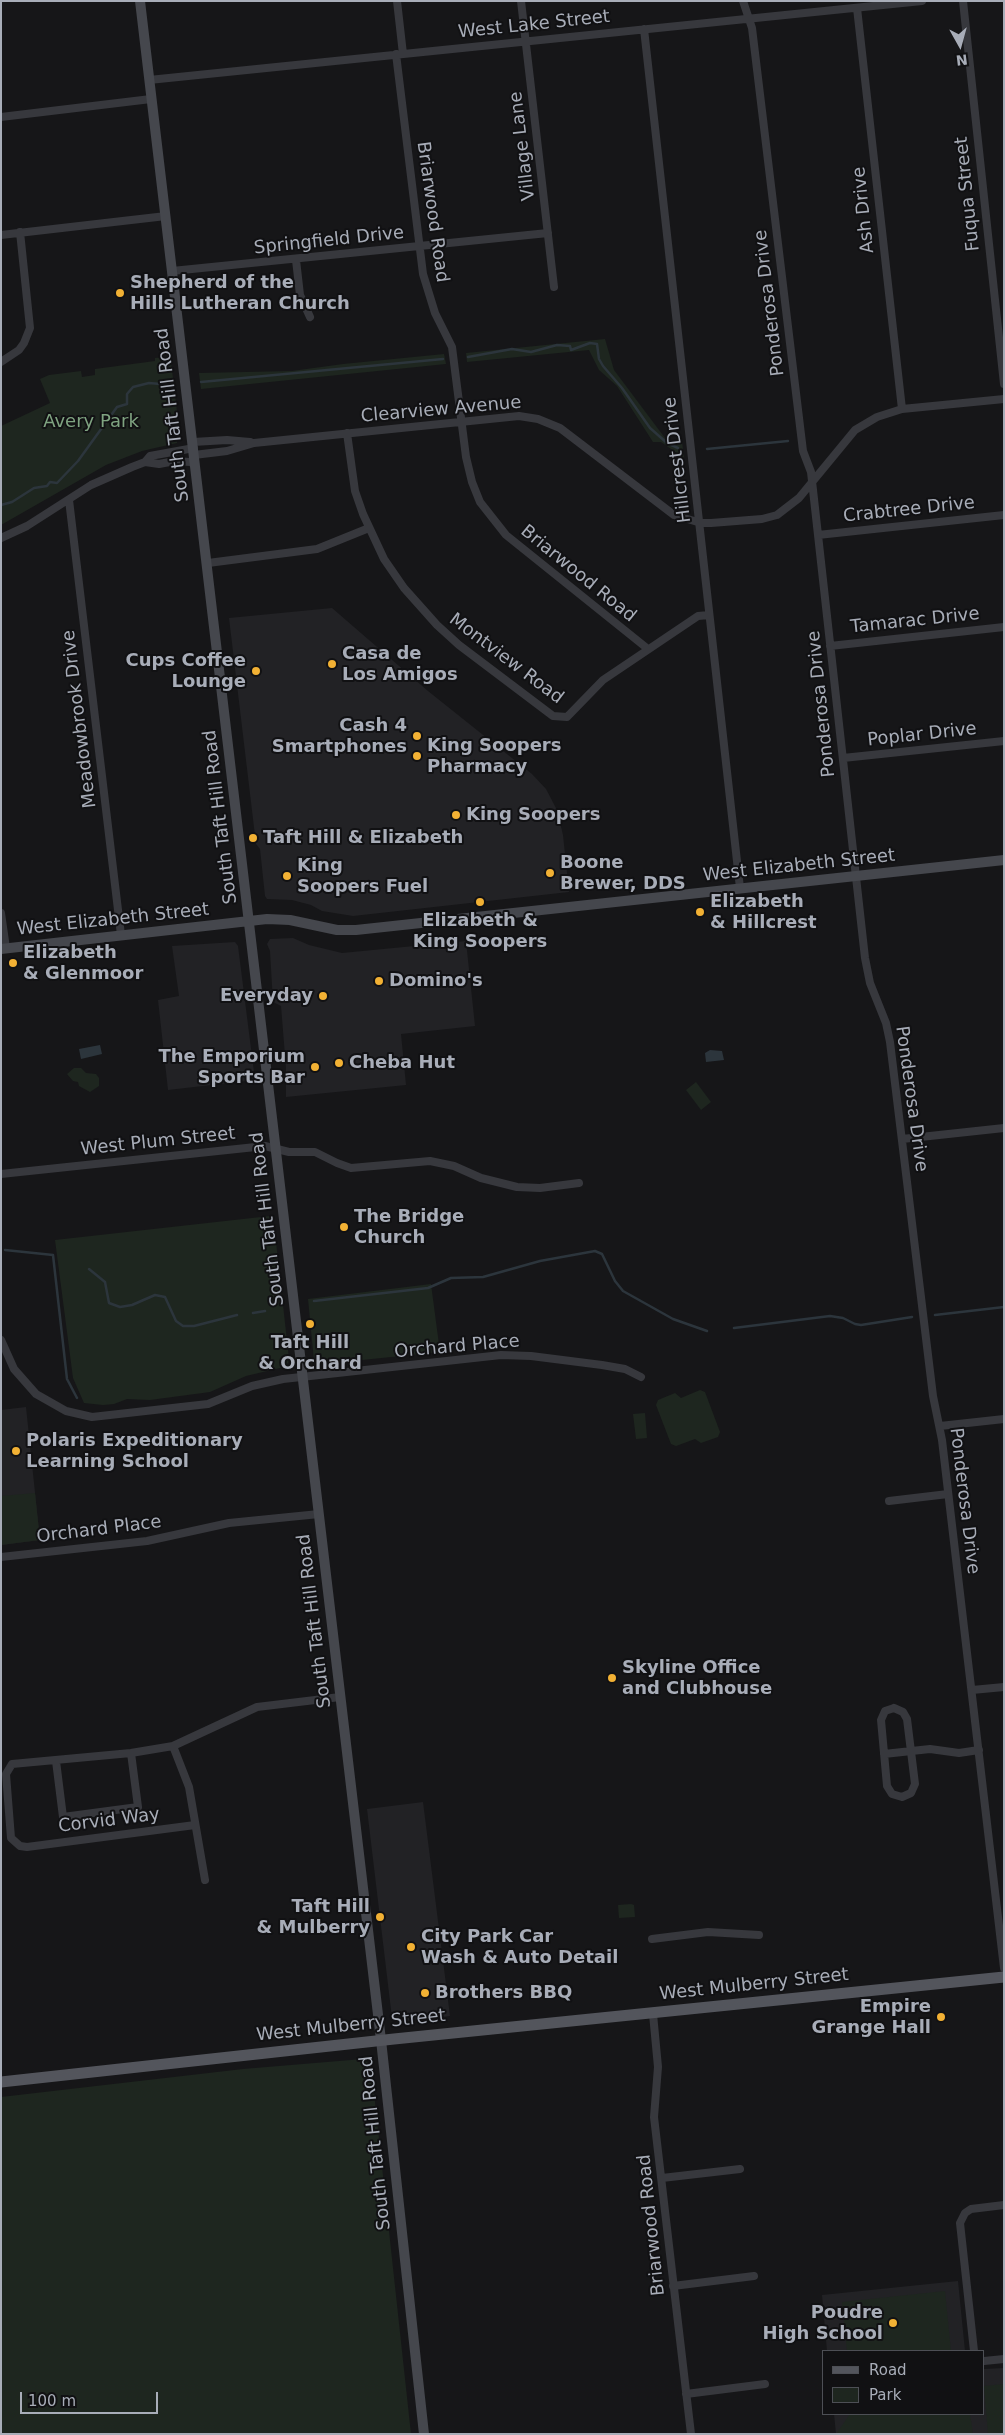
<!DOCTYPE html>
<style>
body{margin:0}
#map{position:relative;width:1005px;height:2435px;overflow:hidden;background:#161618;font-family:"DejaVu Sans",sans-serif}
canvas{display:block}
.frame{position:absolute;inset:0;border:2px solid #a8adb8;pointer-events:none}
.legend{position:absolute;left:822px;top:2350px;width:162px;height:65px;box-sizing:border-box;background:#111113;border:1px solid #4d4f55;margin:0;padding:6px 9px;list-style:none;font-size:15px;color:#a8adb8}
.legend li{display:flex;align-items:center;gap:10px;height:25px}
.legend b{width:25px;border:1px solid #4d4f55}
.north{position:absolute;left:935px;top:20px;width:50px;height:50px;-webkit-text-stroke:4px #111113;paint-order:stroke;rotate:173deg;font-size:14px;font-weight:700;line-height:20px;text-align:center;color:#a8adb8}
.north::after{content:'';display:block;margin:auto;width:18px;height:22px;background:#a8adb8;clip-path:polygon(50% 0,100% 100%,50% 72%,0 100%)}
.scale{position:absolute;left:20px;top:2392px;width:138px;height:22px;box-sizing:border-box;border:2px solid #a8adb8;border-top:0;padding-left:6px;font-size:15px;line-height:18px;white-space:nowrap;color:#a8adb8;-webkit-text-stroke:4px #111113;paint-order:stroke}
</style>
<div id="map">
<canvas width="1005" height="2435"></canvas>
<div class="frame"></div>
<ul class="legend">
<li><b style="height:6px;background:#53555c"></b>Road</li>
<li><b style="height:14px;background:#1e261f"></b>Park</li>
</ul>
<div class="north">N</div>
<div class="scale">100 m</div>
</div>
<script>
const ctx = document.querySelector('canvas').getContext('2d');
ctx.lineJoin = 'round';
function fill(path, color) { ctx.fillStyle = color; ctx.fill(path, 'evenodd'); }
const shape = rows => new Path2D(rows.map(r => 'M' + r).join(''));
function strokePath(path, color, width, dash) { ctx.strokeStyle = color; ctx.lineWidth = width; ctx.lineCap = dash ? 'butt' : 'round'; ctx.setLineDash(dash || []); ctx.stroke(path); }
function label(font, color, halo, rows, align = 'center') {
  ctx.font = font + ' "DejaVu Sans",sans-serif'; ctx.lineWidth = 4; ctx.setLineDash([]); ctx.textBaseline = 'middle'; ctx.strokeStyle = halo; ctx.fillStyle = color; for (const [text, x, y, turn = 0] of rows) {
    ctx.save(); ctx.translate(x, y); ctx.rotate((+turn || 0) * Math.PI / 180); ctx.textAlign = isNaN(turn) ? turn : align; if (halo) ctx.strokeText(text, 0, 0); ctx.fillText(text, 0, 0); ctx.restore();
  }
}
fill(shape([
 [332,608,428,691,532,774,546,789,557,810,563,835,569,892,353,916,322,911,311,905,292,900,267,899,265,896,260,849,256,844,229,618],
 [293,938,309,945,342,953,466,941,475,1026,401,1034,406,1085,286,1097,286,1068,281,1006,273,1002,270,951,267,944,270,939],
 [235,942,238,946,255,1080,168,1090,158,1000,179,996,172,946],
 [26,1407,40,1540,1,1545,1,1410],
 [423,1802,450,2016,396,2022,392,2018,367,1809],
 [958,2281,965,2351,827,2351,822,2295],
 [1004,2368,1004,2434,836,2434,834,2414,984,2414,984,2369]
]), '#222225');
fill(shape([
 [605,339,614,370,668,442,682,441,684,458,661,442,653,442,617,386,599,370,589,350,467,362,466,353],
 [444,354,446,364,201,389,199,373,292,371,343,364],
 [166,357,171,362,180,436,177,438,177,443,142,451,106,465,1,525,1,426,50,403,40,379,49,375,81,371,82,377,95,375,95,369,155,361,155,358],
 [74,1068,81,1068,86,1073,96,1074,99,1078,99,1086,90,1092,79,1086,78,1082,73,1081,67,1074],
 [696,1082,711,1102,701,1110,686,1090],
 [270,1216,275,1233,289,1359,288,1363,280,1368,246,1376,210,1392,150,1400,127,1399,114,1404,103,1405,84,1403,73,1378,55,1240],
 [431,1284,440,1352,323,1364,314,1361,308,1299],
 [700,1390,705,1392,720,1432,718,1437,701,1443,695,1439,676,1446,671,1444,656,1405,658,1400,675,1393,681,1398],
 [645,1413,647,1438,636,1439,633,1414],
 [35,1493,40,1540,1,1545,1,1496],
 [631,1904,634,1905,635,1917,619,1918,618,1905],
 [363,2059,371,2065,411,2434,1,2434,1,2097,243,2069],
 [945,2291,951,2351,847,2351,842,2302],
 [1004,2384,1004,2434,988,2434,984,2386],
 [850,2414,970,2414,973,2434,836,2434]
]), '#1e261f');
fill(shape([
 [100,1045,102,1054,81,1059,79,1049],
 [710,1050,722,1051,724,1060,706,1062,705,1053]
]), '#2c353c');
strokePath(shape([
 [468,357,512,349,531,352,557,345,570,346,571,350,590,343,597,344,599,359,603,366,622,388,650,428,667,443,678,448],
 [201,382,443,359],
 [707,449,788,441],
 [1,505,12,502,34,488,47,486,50,482,57,483,78,461,117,407,127,404,127,394,133,387,149,383,172,385],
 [5,1250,53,1255,67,1379,77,1398],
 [89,1269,105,1282,109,1303,120,1307,132,1305,155,1295,165,1297,176,1321,183,1326,194,1326,237,1315],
 [314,1301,428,1288,451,1278,483,1277,540,1261,595,1251,602,1254,615,1281,623,1291,673,1319,707,1331],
 [253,1313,265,1311],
 [935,1315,1004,1307],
 [734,1328,830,1316,843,1318,855,1324,861,1325,912,1317]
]), '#2c353c', 2.5);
strokePath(shape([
 [397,1,403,54],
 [521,1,554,287],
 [743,1,752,28,803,451,811,472,865,958,870,983,886,1023,890,1042,933,1396,942,1440,1004,1968],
 [963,1,1004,384],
 [857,8,902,409],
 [644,29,740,888],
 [396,54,423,274,435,313,452,347,466,457,472,482,480,502,506,535,648,649],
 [149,80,922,1],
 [1,117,151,99],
 [1,235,166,216],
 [296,260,300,295,310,317],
 [172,271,548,233],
 [1,362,19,350,24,343,30,328,20,232],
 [347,433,355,491,363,514,384,559,404,588,437,625,459,645,553,716,567,717,603,680,698,616,709,615],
 [193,442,227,440,250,442],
 [194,455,227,451,254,443,519,416,538,419,560,428,674,515,701,523,711,523,762,519,777,515,799,498,855,430,877,417,902,409,1004,399],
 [145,462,150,456,194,448],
 [69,500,121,935],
 [818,535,1004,515],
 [1,538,27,526,91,485,132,467,145,462,159,464,175,461,190,462,195,464],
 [208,563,317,549,369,528],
 [830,646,1004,627],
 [843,758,1004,741],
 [1,913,6,948],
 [902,1139,1004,1128],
 [1,1174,265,1146,289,1152,315,1152,337,1163,351,1168,430,1161,454,1166,481,1178,517,1187,540,1188,579,1183],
 [1,1340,14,1369,36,1394,66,1411,92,1417,208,1404,252,1386,283,1379,501,1355,531,1356,602,1365,625,1369,641,1377],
 [940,1426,1004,1419],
 [889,1501,948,1494],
 [1,1557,147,1541,229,1523,319,1514],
 [972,1690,1004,1687],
 [894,1708,903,1712,907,1719,915,1784,911,1793,902,1797,892,1794,887,1786,881,1720,885,1711,894,1708],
 [173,1746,189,1787,205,1880],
 [884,1754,930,1749,959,1753,979,1750],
 [56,1761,63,1817,138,1807,131,1753],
 [195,1825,27,1847,20,1846,11,1838,6,1774,12,1764,131,1753,173,1746,257,1707,340,1697],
 [652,1939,708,1932,759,1935],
 [653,2014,658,2067,654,2117,691,2434],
 [662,2178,740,2169],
 [673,2286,754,2276],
 [974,2351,960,2223,965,2213,971,2209,1004,2205],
 [984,2361,1004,2359],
 [686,2394,765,2384]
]), '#37383d', 8);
strokePath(shape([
 [140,1,381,2040,424,2434],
 [1,949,267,919,290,920,337,930,356,930,1004,860]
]), '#45474d', 10);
strokePath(shape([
 [1,2082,394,2039,1004,1977]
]), '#53555c', 11);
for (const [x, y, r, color] of [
 [120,293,5,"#f2b134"],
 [332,664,5,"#f2b134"],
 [256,671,5,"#f2b134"],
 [417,736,5,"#f2b134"],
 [417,756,5,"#f2b134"],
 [456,815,5,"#f2b134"],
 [253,838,5,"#f2b134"],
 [550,873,5,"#f2b134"],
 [287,876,5,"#f2b134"],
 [480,902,5,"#f2b134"],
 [700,912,5,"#f2b134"],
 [13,963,5,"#f2b134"],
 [379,981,5,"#f2b134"],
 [323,996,5,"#f2b134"],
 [339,1063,5,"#f2b134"],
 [315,1067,5,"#f2b134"],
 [344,1227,5,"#f2b134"],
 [310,1324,5,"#f2b134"],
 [16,1451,5,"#f2b134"],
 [612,1678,5,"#f2b134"],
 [380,1917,5,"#f2b134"],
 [411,1947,5,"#f2b134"],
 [425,1993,5,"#f2b134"],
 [941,2017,5,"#f2b134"],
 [893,2323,5,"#f2b134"]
]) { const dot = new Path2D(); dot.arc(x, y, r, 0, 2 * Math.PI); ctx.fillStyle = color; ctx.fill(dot); strokePath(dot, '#111113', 2); }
label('18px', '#a8adb8', '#111113', [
 ["West Lake Street",534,25,-6],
 ["Village Lane",523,146,-97],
 ["Fuqua Street",968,194,-96],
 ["Ash Drive",864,210,-96],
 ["Briarwood Road",432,212,82],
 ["Springfield Drive",329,241,-6],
 ["Ponderosa Drive",770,303,-97],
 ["Clearview Avenue",441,410,-5],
 ["South Taft Hill Road",173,415,-97],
 ["Hillcrest Drive",678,460,-97],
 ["Crabtree Drive",909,510,-6],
 ["Briarwood Road",578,574,39],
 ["Tamarac Drive",915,621,-6],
 ["Montview Road",506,659,37],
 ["Ponderosa Drive",822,704,-96],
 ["Meadowbrook Drive",80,719,-97],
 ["Poplar Drive",922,735,-6],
 ["South Taft Hill Road",221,817,-97],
 ["West Elizabeth Street",799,866,-6],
 ["West Elizabeth Street",113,920,-6],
 ["Ponderosa Drive",911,1099,82],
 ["West Plum Street",158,1142,-6],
 ["South Taft Hill Road",268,1219,-97],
 ["Orchard Place",457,1347,-5],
 ["Ponderosa Drive",964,1501,83],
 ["Orchard Place",99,1530,-7],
 ["South Taft Hill Road",315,1621,-97],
 ["Corvid Way",109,1821,-7],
 ["West Mulberry Street",754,1985,-6],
 ["West Mulberry Street",351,2026,-6],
 ["South Taft Hill Road",376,2143,-96],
 ["Briarwood Road",652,2225,-96]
]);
label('bold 18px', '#a8adb8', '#111113', [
 ["Shepherd of the",130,283],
 ["Hills Lutheran Church",130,304],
 ["Casa de",342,654],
 ["Los Amigos",342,675],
 ["Cups Coffee",246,661,"right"],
 ["Lounge",246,682,"right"],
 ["Cash 4",407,726,"right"],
 ["Smartphones",407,747,"right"],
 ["King Soopers",427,746],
 ["Pharmacy",427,767],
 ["King Soopers",466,815],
 ["Taft Hill & Elizabeth",263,838],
 ["Boone",560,863],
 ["Brewer, DDS",560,884],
 ["King",297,866],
 ["Soopers Fuel",297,887],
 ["Elizabeth",710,902],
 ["& Hillcrest",710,923],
 ["Elizabeth &",480,921,"center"],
 ["King Soopers",480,942,"center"],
 ["Elizabeth",23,953],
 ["& Glenmoor",23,974],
 ["Domino's",389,981],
 ["Everyday",313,996,"right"],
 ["The Emporium",305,1057,"right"],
 ["Sports Bar",305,1078,"right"],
 ["Cheba Hut",349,1063],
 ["The Bridge",354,1217],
 ["Church",354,1238],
 ["Taft Hill",310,1343,"center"],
 ["& Orchard",310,1364,"center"],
 ["Polaris Expeditionary",26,1441],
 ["Learning School",26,1462],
 ["Skyline Office",622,1668],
 ["and Clubhouse",622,1689],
 ["Taft Hill",370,1907,"right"],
 ["& Mulberry",370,1928,"right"],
 ["City Park Car",421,1937],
 ["Wash & Auto Detail",421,1958],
 ["Brothers BBQ",435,1993],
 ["Empire",931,2007,"right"],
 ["Grange Hall",931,2028,"right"],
 ["Poudre",883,2313,"right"],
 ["High School",883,2334,"right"]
], 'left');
label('18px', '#7fa381', '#111113', [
 ["Avery Park",91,422]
]);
</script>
